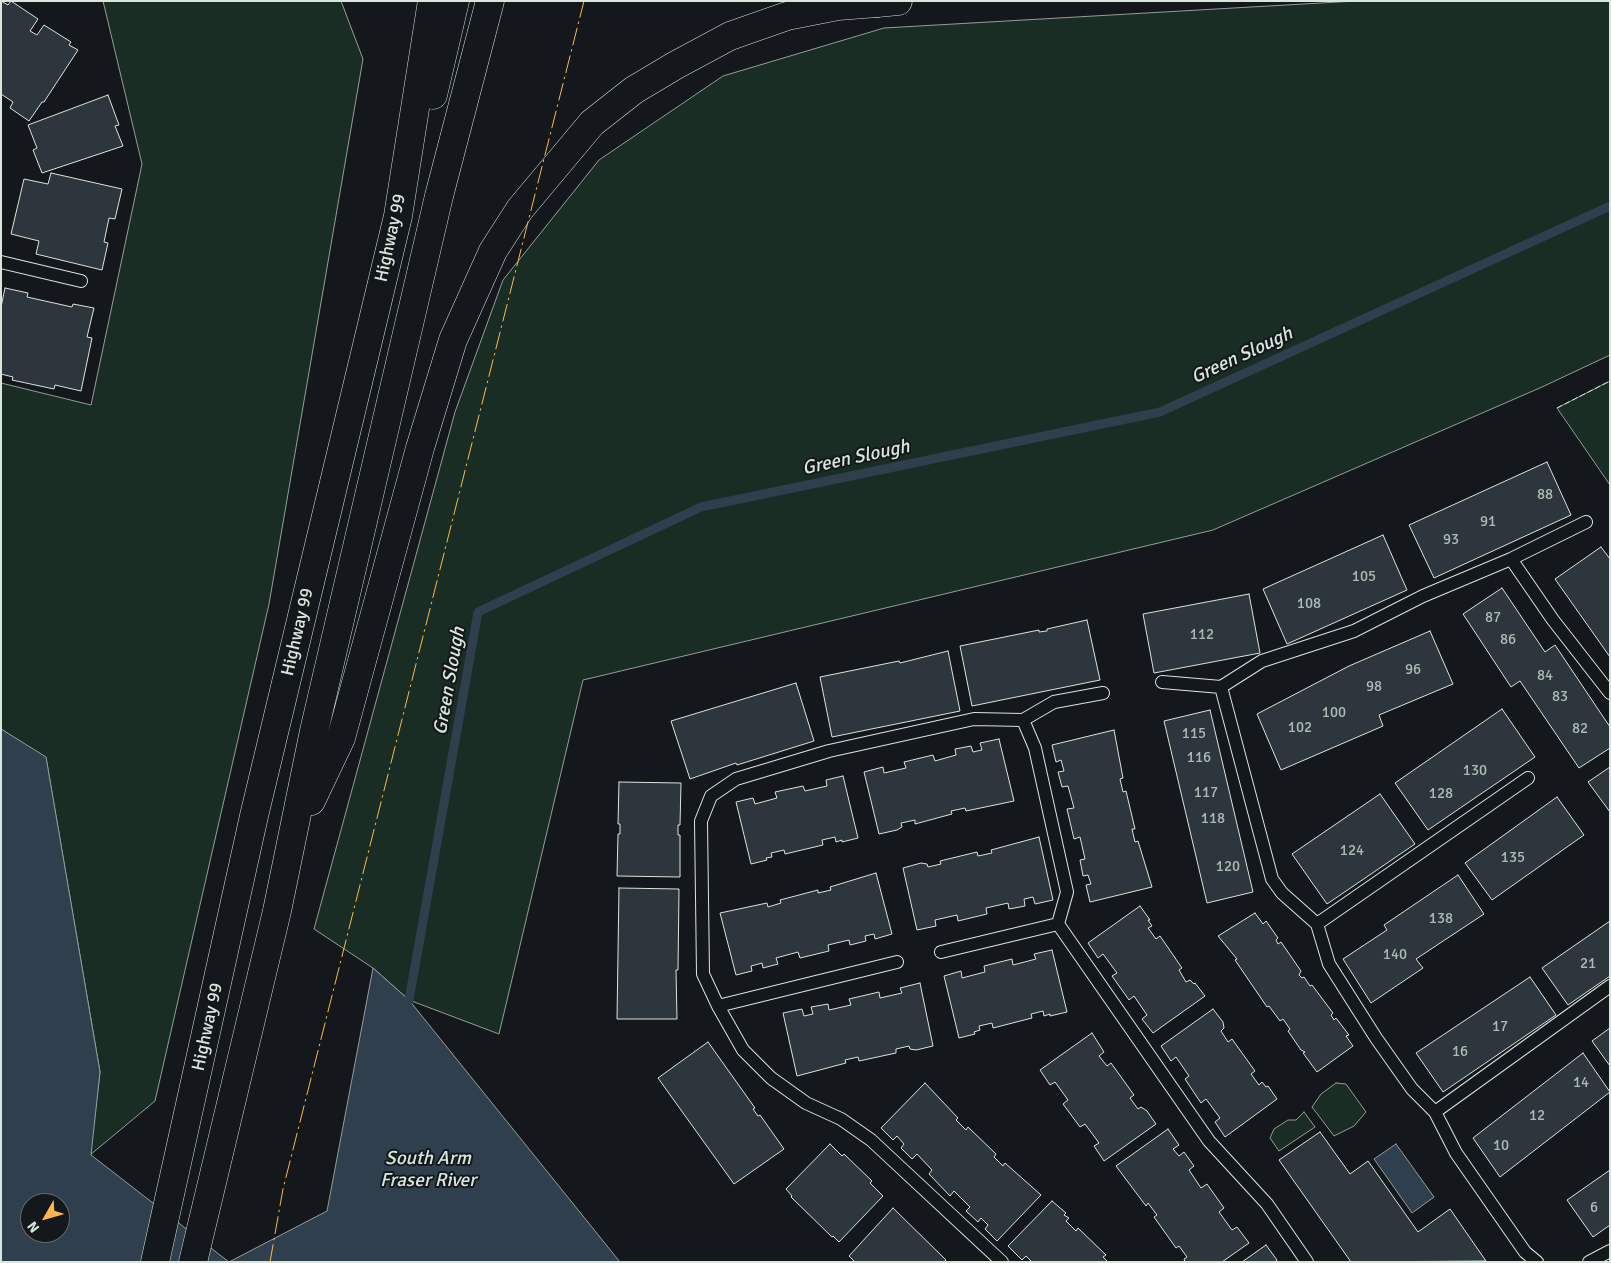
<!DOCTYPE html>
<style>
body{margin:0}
#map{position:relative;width:1611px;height:1263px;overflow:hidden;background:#14181c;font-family:Signika,sans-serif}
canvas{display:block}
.frame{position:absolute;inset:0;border:2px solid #d8e6dc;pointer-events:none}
.north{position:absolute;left:20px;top:1193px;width:50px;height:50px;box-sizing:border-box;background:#14181c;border:1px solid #626a69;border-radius:50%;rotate:232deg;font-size:14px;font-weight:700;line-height:20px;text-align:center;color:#d8e6dc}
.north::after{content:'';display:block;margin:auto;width:18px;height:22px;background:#ffb74d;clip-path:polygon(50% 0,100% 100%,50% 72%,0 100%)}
</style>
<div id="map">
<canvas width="1611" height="1263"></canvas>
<div class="frame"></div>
<div class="north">N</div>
</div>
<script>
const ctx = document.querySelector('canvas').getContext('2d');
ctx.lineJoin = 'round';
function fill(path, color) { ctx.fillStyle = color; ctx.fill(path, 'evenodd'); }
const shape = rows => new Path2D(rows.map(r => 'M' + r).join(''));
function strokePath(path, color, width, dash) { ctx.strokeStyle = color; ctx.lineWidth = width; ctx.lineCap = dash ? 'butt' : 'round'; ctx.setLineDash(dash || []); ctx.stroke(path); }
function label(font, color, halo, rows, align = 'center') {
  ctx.font = font + ' Signika,sans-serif'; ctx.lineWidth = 4; ctx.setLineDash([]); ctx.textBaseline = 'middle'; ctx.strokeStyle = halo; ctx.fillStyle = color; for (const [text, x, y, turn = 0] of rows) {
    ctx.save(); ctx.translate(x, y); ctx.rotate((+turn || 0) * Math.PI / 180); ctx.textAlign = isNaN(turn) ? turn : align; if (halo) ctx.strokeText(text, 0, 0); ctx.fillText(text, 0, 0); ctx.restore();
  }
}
const green = shape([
 [103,1,341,1,363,59,269,604,155,1101,90,1155,100,1072,46,758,1,729,1,383,91,405,142,164,103,1],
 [1356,1,1610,1,1610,355,1542,387,1213,530,583,680,499,1034,409,1000,373,968,314,929,455,412,503,280,599,160,723,76,884,28,1356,1],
 [1610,381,1610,485,1557,408,1610,381],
 [1336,1083,1346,1084,1366,1112,1354,1126,1334,1136,1312,1107,1321,1094,1336,1083],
 [1304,1112,1315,1127,1279,1151,1270,1138,1274,1129,1288,1120,1296,1120,1304,1112]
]);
fill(green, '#1a2d24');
strokePath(green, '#939e99', 1);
const water = shape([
 [1,729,46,757,100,1072,91,1155,229,1262,327,1211,373,968,409,1000,620,1262,1,1262,1,729],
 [30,1203,60,1203,60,1233,30,1233,30,1203],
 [1396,1144,1434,1197,1412,1213,1374,1159,1396,1144]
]);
fill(water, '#2f3f4d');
strokePath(water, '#939e99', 1);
strokePath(shape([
 [409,1000,478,612,701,507,1160,412,1610,206]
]), '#2f3f4d', 9);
const building = shape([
 [1,1,8,5,11,1,38,19,30,31,37,35,44,25,71,42,69,45,78,50,44,102,42,102,29,121,10,108,13,102,1,94,1,1],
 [108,95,119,125,115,126,123,146,42,173,33,150,37,148,28,125,108,95],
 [51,173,122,189,115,219,109,218,104,242,108,243,102,270,36,254,39,241,11,234,24,179,48,184,51,173],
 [5,288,28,293,27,297,72,307,73,304,94,308,87,337,92,338,81,391,55,385,54,389,12,380,13,377,1,374,1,307,5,288],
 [1547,462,1571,515,1434,578,1409,525,1547,462],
 [1383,535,1407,590,1287,644,1263,589,1383,535],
 [1601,547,1610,559,1610,657,1555,579,1601,547],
 [1502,588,1545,652,1555,645,1610,727,1610,748,1579,768,1520,681,1511,687,1463,614,1502,588],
 [1249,594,1260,653,1154,673,1143,614,1249,594],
 [1087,620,1100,680,972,706,960,646,1039,630,1039,632,1047,631,1047,629,1087,620],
 [1430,631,1453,684,1379,715,1383,726,1281,770,1257,714,1349,666,1430,631],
 [948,651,960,711,832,737,820,677,899,661,900,663,948,651],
 [796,683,814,741,737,765,736,763,690,779,671,721,796,683],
 [1502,709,1535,757,1428,830,1395,783,1502,709],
 [1210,710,1253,892,1207,903,1164,721,1210,710],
 [1114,730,1123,778,1120,779,1123,792,1126,791,1135,829,1132,829,1135,842,1138,841,1152,887,1090,902,1086,885,1091,884,1088,875,1083,876,1080,860,1085,859,1080,837,1074,839,1067,809,1074,808,1068,786,1062,787,1058,772,1064,771,1061,760,1056,762,1052,745,1114,730],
 [999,739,1014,801,966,811,965,808,951,811,952,814,915,824,915,820,901,823,902,827,897,830,879,834,864,772,883,767,884,773,906,768,904,762,933,755,935,761,956,755,955,749,971,746,973,752,982,750,980,743,999,739],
 [1610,767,1610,812,1588,782,1610,767],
 [843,776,858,838,842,842,842,840,836,842,835,837,822,840,823,845,785,854,784,850,771,853,772,857,766,858,767,860,751,864,736,802,753,798,755,804,777,798,775,792,803,786,805,791,827,786,826,780,843,776],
 [619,782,681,783,680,825,678,825,678,835,680,835,680,877,617,876,618,834,620,834,620,824,618,824,619,782],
 [1380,794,1415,844,1327,904,1292,854,1380,794],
 [1557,797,1584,835,1492,900,1465,863,1557,797],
 [1039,837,1053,900,1035,904,1033,897,1024,899,1025,906,1009,909,1008,903,986,908,987,914,958,921,957,915,935,920,936,926,917,930,903,868,921,863,927,864,928,867,941,864,940,861,977,852,978,856,992,853,991,850,1039,837],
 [876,873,892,934,875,939,874,934,865,936,866,941,850,945,849,940,828,945,829,951,800,958,798,952,776,958,778,964,763,968,762,963,751,966,752,971,736,975,720,913,767,903,768,907,781,903,780,900,818,890,818,893,831,890,830,887,876,873],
 [1458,875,1484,914,1416,959,1423,968,1371,1003,1343,959,1387,930,1384,925,1458,875],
 [619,888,679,889,678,970,676,970,677,1019,617,1019,619,888],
 [1140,906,1150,920,1148,920,1152,926,1148,928,1156,939,1160,936,1182,968,1179,970,1186,982,1190,980,1194,984,1195,983,1205,996,1153,1033,1142,1019,1147,1015,1134,996,1129,1000,1112,976,1117,973,1103,954,1098,958,1088,943,1140,906],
 [1255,913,1263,924,1266,921,1278,938,1276,940,1278,944,1281,942,1301,971,1299,975,1302,978,1304,977,1310,986,1312,985,1333,1013,1331,1015,1334,1020,1336,1018,1349,1035,1346,1036,1353,1046,1317,1072,1303,1053,1305,1052,1301,1050,1288,1031,1290,1029,1283,1019,1280,1021,1269,1006,1267,1007,1235,960,1237,959,1218,936,1255,913],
 [1610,921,1610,976,1568,1005,1542,968,1610,921],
 [1052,950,1067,1012,1050,1016,1050,1014,1044,1016,1043,1011,1031,1014,1032,1018,993,1028,992,1023,979,1026,980,1030,974,1032,975,1034,959,1038,944,976,961,971,962,978,985,972,984,966,1012,959,1013,965,1036,959,1034,954,1052,950],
 [1530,977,1556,1015,1443,1092,1416,1053,1530,977],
 [920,983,933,1046,916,1050,910,1049,909,1046,896,1049,896,1053,859,1061,858,1057,845,1060,846,1063,797,1076,783,1013,802,1009,804,1016,813,1014,811,1007,828,1004,829,1010,851,1005,849,999,879,992,880,998,902,993,900,988,920,983],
 [1213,1009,1223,1022,1224,1028,1221,1031,1228,1042,1232,1039,1255,1071,1251,1074,1259,1085,1262,1082,1266,1087,1268,1086,1277,1099,1225,1137,1215,1122,1220,1118,1206,1099,1201,1103,1185,1079,1189,1076,1176,1057,1171,1061,1161,1046,1213,1009],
 [1610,1028,1610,1066,1592,1041,1610,1028],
 [1092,1033,1104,1052,1099,1056,1107,1066,1111,1063,1134,1095,1130,1098,1138,1109,1141,1107,1147,1111,1156,1124,1104,1161,1094,1146,1099,1143,1085,1124,1080,1127,1063,1104,1068,1100,1055,1082,1050,1085,1040,1070,1092,1033],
 [708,1042,755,1108,753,1109,758,1116,760,1115,784,1149,734,1184,658,1078,708,1042],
 [1583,1053,1610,1092,1500,1177,1473,1138,1583,1053],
 [925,1083,958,1118,956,1120,966,1130,968,1127,996,1154,994,1157,1003,1166,1005,1163,1041,1195,997,1241,985,1229,988,1225,981,1218,978,1222,966,1211,970,1207,954,1191,950,1196,929,1174,932,1170,917,1154,912,1159,901,1148,904,1144,897,1136,893,1140,881,1128,925,1083],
 [1168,1129,1179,1145,1173,1149,1179,1156,1184,1152,1194,1166,1189,1170,1201,1188,1207,1184,1224,1208,1219,1212,1232,1230,1237,1227,1249,1243,1222,1262,1185,1262,1184,1259,1187,1257,1179,1246,1176,1248,1154,1217,1157,1215,1148,1203,1146,1206,1116,1166,1168,1129],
 [1320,1132,1350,1174,1368,1161,1418,1232,1450,1209,1486,1261,1351,1262,1279,1160,1320,1132],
 [830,1144,842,1156,844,1154,872,1181,870,1183,883,1196,839,1242,833,1236,832,1237,791,1197,792,1196,786,1189,830,1144],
 [1610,1170,1610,1225,1593,1237,1567,1200,1610,1170],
 [1052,1201,1066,1213,1064,1215,1069,1218,1066,1221,1076,1231,1078,1228,1106,1255,1103,1257,1108,1262,1032,1262,1026,1256,1022,1260,1008,1246,1052,1201],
 [893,1208,946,1260,944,1262,855,1262,849,1256,893,1208],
 [1266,1245,1277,1260,1275,1262,1242,1262,1266,1245]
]);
fill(building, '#2c363c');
strokePath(building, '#d8e6dc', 1);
const lane = shape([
 [1,262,81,281],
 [1511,559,1553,620,1610,693],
 [1162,682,1221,687,1262,661,1354,631,1423,596,1511,559,1586,522],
 [1221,687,1272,879,1282,893,1317,924,1329,964,1376,1038,1412,1089,1435,1112,1456,1153,1525,1252,1537,1262],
 [1023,720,1035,748,1067,892,1058,924,1209,1141,1267,1204,1307,1262],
 [1317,924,1528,778],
 [941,952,1058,924],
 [897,962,718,1006,703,974,701,821,711,796,736,779,829,751,974,719,1023,720,1054,702,1103,693],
 [718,1006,743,1050,771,1078,806,1103,841,1119,871,1140,1002,1262],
 [1435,1112,1610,986],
 [1589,1262,1610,1251]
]);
const secondary = shape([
 [877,3,898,1]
]);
const highway = shape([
 [433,95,455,1],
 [311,801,341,738,420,448,453,340,493,251,520,209,592,123,634,90,676,65,730,36,787,16,838,6,877,3],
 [155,1262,254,816,398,216,432,1],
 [193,1262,277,911,314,731,439,196,490,1]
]);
strokePath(lane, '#d8e6dc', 14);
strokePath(secondary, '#d8e6dc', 29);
strokePath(highway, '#d8e6dc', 29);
strokePath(lane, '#14181c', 12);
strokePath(secondary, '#14181c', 28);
strokePath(highway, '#14181c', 28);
strokePath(shape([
 [1557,408,1610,381]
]), '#d8e6dc', 1, [6, 2.5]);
strokePath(shape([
 [270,1262,283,1189,584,1]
]), '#ffb74d', 1, [18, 4, 2.5, 4]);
label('15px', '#adbab4', null, [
 ["88",1545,495],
 ["91",1488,522],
 ["93",1451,540],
 ["105",1364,577],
 ["108",1309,604],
 ["87",1493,618],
 ["112",1202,635],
 ["86",1508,640],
 ["96",1413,670],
 ["84",1545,676],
 ["98",1374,687],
 ["83",1560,697],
 ["100",1334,713],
 ["102",1300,728],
 ["82",1580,729],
 ["115",1194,734],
 ["116",1199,758],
 ["130",1475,771],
 ["117",1206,793],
 ["128",1441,794],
 ["118",1213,819],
 ["124",1352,851],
 ["135",1513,858],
 ["120",1228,867],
 ["138",1441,919],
 ["140",1395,955],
 ["21",1588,964],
 ["17",1500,1027],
 ["16",1460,1052],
 ["14",1581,1083],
 ["12",1537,1116],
 ["10",1501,1146],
 ["6",1594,1208]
]);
label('18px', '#d8e6dc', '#14181c', [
 ["Highway 99",391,238,-78],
 ["Highway 99",298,632,-77],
 ["Highway 99",208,1027,-78]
]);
label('italic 19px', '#d8e6dc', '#14181c', [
 ["Green Slough",1242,356,-25],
 ["Green Slough",856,458,-12],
 ["Green Slough",450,681,-80],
 ["South Arm",428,1159],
 ["Fraser River",428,1181]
]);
</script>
